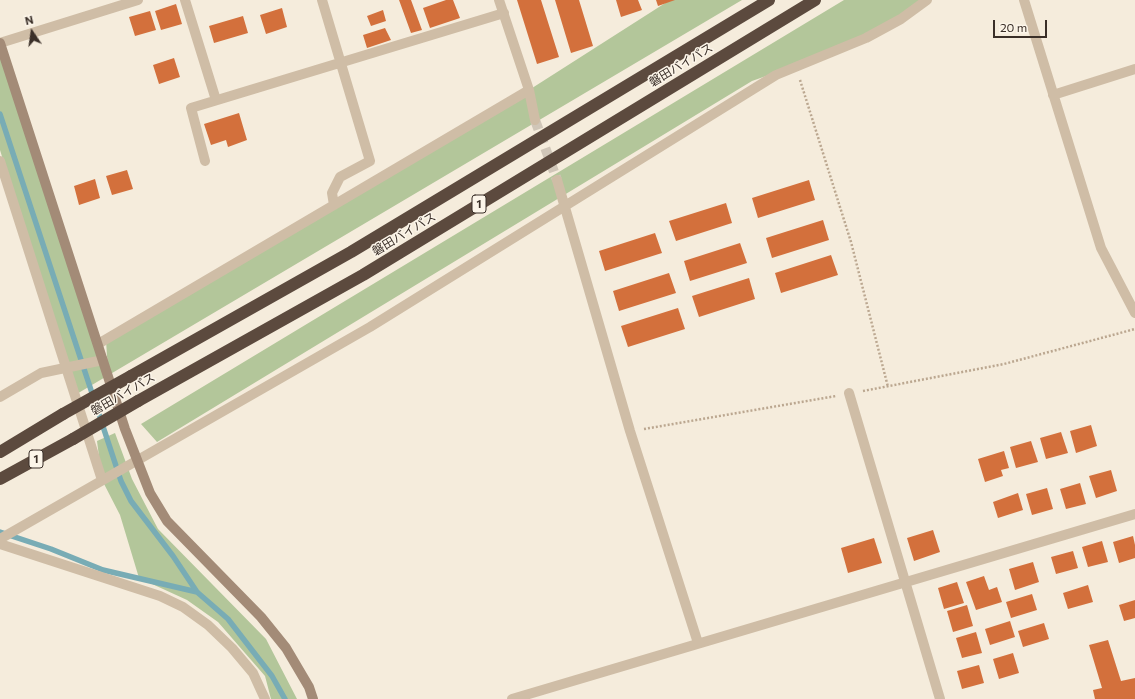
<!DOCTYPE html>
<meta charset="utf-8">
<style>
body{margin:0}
#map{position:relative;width:1135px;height:699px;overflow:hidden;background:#f5ecdc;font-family:Commissioner,sans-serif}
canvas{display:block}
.north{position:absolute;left:12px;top:12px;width:40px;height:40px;-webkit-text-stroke:3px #fcf5e9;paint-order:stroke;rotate:347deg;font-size:11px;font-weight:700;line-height:16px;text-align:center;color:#3a2f28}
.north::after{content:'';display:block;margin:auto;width:14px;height:18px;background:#3a2f28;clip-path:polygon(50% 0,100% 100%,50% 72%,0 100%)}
.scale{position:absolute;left:993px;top:20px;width:54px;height:18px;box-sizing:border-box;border:2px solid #3a2f28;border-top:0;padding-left:5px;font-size:12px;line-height:14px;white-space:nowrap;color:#3a2f28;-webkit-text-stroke:3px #fcf5e9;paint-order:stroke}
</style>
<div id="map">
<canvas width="1135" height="699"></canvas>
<div class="north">N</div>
<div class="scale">20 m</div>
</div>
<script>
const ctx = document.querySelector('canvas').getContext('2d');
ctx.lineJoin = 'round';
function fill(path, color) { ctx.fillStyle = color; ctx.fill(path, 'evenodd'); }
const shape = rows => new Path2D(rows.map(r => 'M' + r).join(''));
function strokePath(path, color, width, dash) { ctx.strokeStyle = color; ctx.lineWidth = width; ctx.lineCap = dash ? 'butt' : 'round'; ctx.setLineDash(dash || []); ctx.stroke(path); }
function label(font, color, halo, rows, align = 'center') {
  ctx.font = font + ' Commissioner,"Noto Sans JP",sans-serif'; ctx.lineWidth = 3; ctx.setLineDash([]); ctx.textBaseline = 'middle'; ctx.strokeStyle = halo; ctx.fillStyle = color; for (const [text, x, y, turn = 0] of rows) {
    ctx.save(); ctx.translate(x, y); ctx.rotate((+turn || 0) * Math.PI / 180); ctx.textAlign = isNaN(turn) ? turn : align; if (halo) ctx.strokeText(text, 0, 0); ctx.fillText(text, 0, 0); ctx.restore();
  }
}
fill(shape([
 [670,0,742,0,75,395,0,150,0,43,108,373,106,340,529,90],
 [844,0,931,0,828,54,752,81,157,442,141,424],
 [115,433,132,479,158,529,266,639,297,699,271,699,265,676,218,622,187,600,139,578,120,515,102,480,97,441]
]), '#b3c69a');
strokePath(shape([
 [0,114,121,481,131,501,173,556,197,592,228,619,272,676,285,699],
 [0,532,51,549,103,570,197,592]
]), '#78acb5', 5.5);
fill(shape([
 [399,0,411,0,422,30,411,33],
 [446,0,453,0,460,18,430,28,423,8],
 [517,0,541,0,559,57,537,64],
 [555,0,579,0,593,46,571,53],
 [616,0,638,0,642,10,621,17],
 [656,0,675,0,658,6],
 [176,4,182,24,161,30,155,11],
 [282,8,287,27,266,34,260,15],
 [383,10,386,21,371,26,367,16],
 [150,11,156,30,135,36,129,17],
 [243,16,248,33,214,43,209,26],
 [385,28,391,40,367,48,363,35],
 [174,58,180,77,159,84,153,65],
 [239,113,247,140,228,147,226,140,211,145,204,124],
 [127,170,133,189,112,195,106,176],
 [95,179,100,198,79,205,74,186],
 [809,180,815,200,758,218,752,198],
 [726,203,732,223,676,241,669,221],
 [823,220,829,240,772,258,766,238],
 [655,233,662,253,605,271,599,251],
 [740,243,747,263,690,281,684,261],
 [831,255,838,275,781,293,775,273],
 [669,273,676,293,619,311,613,291],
 [749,278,755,299,699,317,692,296],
 [678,308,685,329,628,347,621,326],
 [1091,425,1097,446,1076,453,1070,431],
 [1061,432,1068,453,1046,459,1040,438],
 [1031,441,1038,462,1016,468,1010,447],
 [1004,451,1009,468,1001,470,1003,476,985,482,978,459],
 [1111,470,1117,491,1096,498,1089,476],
 [1080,483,1086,504,1066,509,1060,489],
 [1047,488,1053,509,1032,515,1026,494],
 [1018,493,1023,510,998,518,993,502],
 [933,530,940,552,914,561,907,538],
 [1133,536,1135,545,1135,558,1119,563,1113,542],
 [874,538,882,563,848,573,841,548],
 [1102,541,1108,562,1088,567,1082,547],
 [1073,551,1078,568,1056,574,1051,557],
 [1033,562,1039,582,1015,590,1009,569],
 [984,576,989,590,997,587,1002,602,976,610,966,582],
 [957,582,964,603,944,609,938,588],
 [1088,585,1093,602,1068,609,1063,593],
 [1032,594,1037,610,1011,618,1006,602],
 [1135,600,1135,618,1124,621,1119,605],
 [967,605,973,626,953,632,947,611],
 [1010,621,1015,637,990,645,985,629],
 [1044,623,1049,639,1023,647,1018,631],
 [976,632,982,653,962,658,956,638],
 [1108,640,1121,681,1135,678,1135,699,1095,699,1093,690,1102,688,1089,645],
 [1013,653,1019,673,999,679,993,659],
 [979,665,984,683,962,689,957,671]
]), '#d3703c');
strokePath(shape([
 [535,120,557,180]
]), '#d0c6b8', 10, [10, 5]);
strokePath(shape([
 [800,80,851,242,888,387],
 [863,391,1004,364,1135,329],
 [644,429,836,396]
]), '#bba790', 2.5, [2, 2]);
strokePath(shape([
 [185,0,216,100],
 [322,0,370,161,340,177,332,193,334,205],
 [499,0,529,90,535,120],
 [1024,0,1101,248,1135,313],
 [0,43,138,0],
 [1053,95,1135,69],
 [0,161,102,480],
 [205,161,191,108,504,13],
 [557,180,630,431,698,643],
 [98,344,529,90],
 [849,393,940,699],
 [0,397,41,373,103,360],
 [0,539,370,327,776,75,866,38,901,19,927,0],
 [0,544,160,596,183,607,208,625,232,648,253,673,265,699],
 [512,699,1135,514]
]), '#cfbda6', 10);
strokePath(shape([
 [0,43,125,429,150,493,167,521,261,617,286,648,309,687,313,699]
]), '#a38b77', 10);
strokePath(shape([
 [131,376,351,252,769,0],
 [138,401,363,275,815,0],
 [0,452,63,414],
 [0,479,73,439]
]), '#5c4a3e', 12);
strokePath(shape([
 [63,414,131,376],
 [73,439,138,401]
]), '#5c4a3e', 12);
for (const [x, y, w] of [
 [479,204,14],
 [36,459,14]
]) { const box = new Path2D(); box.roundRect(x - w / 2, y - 9, w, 18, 3); ctx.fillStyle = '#fcf5e9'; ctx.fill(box); strokePath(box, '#3a2f28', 1); }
label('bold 11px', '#3a2f28', null, [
 ["1",479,204],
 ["1",36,459]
]);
label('12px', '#3a2f28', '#fcf5e9', [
 ["磐田バイパス",681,65,-31],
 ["磐田バイパス",404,234,-31],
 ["磐田バイパス",123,394,-30]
]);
</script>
